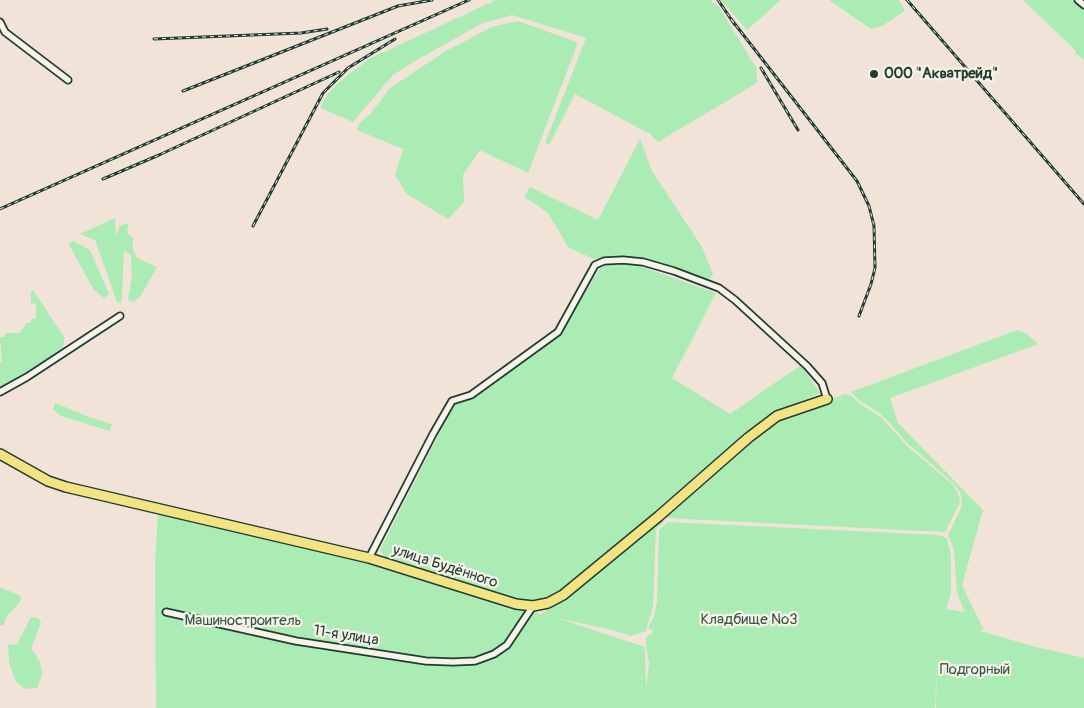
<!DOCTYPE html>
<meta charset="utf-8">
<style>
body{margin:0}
canvas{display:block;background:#f1e3d7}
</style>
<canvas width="1084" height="708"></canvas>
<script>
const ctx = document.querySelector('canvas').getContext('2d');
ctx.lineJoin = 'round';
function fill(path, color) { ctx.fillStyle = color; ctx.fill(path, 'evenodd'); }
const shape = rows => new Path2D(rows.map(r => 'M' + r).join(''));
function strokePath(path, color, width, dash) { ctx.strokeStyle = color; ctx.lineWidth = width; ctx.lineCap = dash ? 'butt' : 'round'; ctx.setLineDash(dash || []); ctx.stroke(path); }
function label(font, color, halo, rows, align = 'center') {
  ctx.font = font + ' Pangolin,sans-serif'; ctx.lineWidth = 4.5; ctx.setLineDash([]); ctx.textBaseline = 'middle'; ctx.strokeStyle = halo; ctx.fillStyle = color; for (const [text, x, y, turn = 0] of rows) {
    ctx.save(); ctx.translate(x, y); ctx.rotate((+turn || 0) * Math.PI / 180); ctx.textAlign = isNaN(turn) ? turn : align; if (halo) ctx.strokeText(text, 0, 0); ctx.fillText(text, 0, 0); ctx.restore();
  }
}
fill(shape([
 [496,0,710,0,719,7,757,69,757,83,658,142,650,134,575,94,549,145,545,143,586,38,512,15,481,24,415,61,393,75,353,122,320,108,327,95,339,82,369,59],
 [721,0,781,0,747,30],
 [829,0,899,0,905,11,882,26,871,29],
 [1023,0,1084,0,1084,60,1075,53,1076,51],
 [518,21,577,42,576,48,528,173,480,150,463,175,464,202,448,219,407,194,395,175,403,149,357,130,359,124,371,113,390,88,446,51,492,27],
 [640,139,652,171,702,247,713,274,708,282,651,260,613,256,594,259,569,248,547,212,524,197,530,187,598,220],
 [115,218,116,237,119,226,129,223,127,233,133,238,133,250,137,258,157,267,140,297,133,302,128,300,132,275,131,255,124,251,122,295,121,303,117,302,95,240,80,234],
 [74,241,90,250,109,294,104,298,94,290,68,243],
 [628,262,716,293,672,378,730,414,801,365,820,393,776,413,652,519,557,595,529,604,386,559,380,550,454,404,480,394,560,334,602,265],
 [33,290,64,337,64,344,62,349,39,366,0,390,0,363,2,363,0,337,4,337,6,333,20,333,26,323,31,323,31,319,36,319,36,304,31,303,31,291],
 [1017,330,1026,333,1038,344,890,398,898,423,983,510,962,585,984,630,980,629,981,631,1032,646,1084,658,1084,708,936,708,937,662,935,708,156,708,155,564,158,514,367,558,541,614,562,601,593,577,660,519,665,521,656,529,653,607,646,631,631,636,612,630,557,618,645,647,646,690,649,663,646,646,646,639,648,635,652,634,653,630,649,629,649,626,654,616,657,602,659,530,668,522,938,535,947,538,951,556,951,593,946,609,965,612,957,593,954,550,948,535,961,508,962,498,960,492,952,482,906,442,889,422,879,413,859,400,851,392],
 [845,394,852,396,860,404,881,417,907,446,951,483,957,491,960,498,959,504,945,532,665,518,665,515,762,431,778,420],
 [55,403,92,418,112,424,110,431,61,416,53,409],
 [0,587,21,596,20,602,6,617,4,625,0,625],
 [31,617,38,618,41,623,31,648,40,662,42,675,37,688,25,689,16,682,9,662,8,645,17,644]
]), '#abecb5');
const street = shape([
 [1078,0,1084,5],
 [0,22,5,32,68,80],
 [0,392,27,377,120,316],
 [369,558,433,434,452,401,471,395,558,332,595,265,604,261,623,260,643,262,674,271,719,288,735,300,807,366,822,383,827,399],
 [166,612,296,641,426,661,453,662,475,661,494,654,507,645,533,606]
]);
const primary = shape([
 [0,454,48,481,66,487,369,558,516,604,533,606,548,603,563,595,659,516,748,438,777,416,827,399]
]);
strokePath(street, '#1f3d34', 9);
strokePath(primary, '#1f3d34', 12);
strokePath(street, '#f7f3e8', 5.5);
strokePath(primary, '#f4e382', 9);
const rail = shape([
 [718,0,735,25],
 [907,0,1084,204],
 [731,19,857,181,869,206,874,226,875,268,871,284,859,316],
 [154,39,301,33,327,29],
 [761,68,798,130],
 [183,91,398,6,432,0],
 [103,179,159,155,339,72],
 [0,209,469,0],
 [253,226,323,93,348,68,395,39]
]);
strokePath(rail, '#1f3d34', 3);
strokePath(rail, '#f7f3e8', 1, [4]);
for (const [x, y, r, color] of [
 [874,74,5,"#1f3d34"]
]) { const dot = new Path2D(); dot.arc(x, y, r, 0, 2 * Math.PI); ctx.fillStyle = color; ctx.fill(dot); strokePath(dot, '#f7f3e8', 2); }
label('bold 15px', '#1f3d34', '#f7f3e8', [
 ["ООО \"Акватрейд\"",884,74]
], 'left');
label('15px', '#1f3d34', '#f7f3e8', [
 ["улица Будённого",445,567,18],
 ["11-я улица",346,636,9]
]);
label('15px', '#345747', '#f7f3e8', [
 ["Кладбище №3",749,620],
 ["Машиностроитель",243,621],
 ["Подгорный",975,670]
]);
</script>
